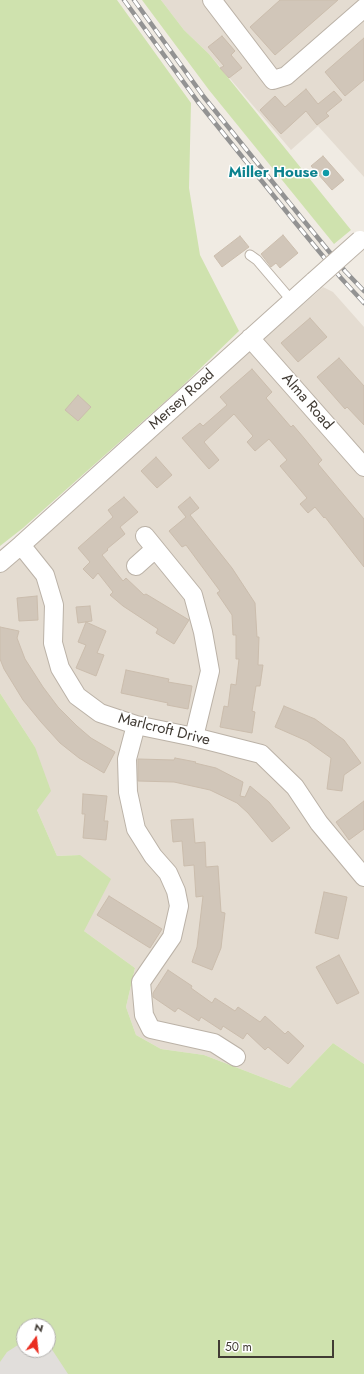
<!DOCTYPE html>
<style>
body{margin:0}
#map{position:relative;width:364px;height:1374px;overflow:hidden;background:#f0ebe3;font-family:Jost,sans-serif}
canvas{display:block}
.north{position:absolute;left:16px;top:1318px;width:40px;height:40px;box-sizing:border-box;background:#fff;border:1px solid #b3b1ae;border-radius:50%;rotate:15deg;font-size:11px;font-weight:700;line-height:16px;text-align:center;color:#413b34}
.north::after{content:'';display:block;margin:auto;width:14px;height:18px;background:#ea2d20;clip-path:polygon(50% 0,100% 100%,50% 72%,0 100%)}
.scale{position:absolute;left:218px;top:1340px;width:116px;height:18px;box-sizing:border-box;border:2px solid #413b34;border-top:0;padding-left:5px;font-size:12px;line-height:14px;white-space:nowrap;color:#413b34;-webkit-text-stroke:3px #fff;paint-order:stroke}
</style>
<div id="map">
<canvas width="364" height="1374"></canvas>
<div class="north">N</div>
<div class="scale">50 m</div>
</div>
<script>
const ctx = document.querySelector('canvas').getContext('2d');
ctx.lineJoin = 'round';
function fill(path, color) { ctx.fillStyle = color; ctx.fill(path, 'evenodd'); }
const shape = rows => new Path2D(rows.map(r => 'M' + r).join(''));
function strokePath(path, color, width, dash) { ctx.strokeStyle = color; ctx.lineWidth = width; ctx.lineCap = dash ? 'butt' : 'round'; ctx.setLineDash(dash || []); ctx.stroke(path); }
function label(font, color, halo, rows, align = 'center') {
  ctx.font = font + ' Jost,sans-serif'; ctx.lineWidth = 3; ctx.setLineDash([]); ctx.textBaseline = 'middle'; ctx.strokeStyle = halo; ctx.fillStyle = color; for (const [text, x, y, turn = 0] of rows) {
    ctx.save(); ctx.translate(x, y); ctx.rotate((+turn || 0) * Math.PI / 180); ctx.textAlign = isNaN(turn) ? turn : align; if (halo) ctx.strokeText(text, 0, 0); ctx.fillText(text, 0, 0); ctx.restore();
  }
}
fill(shape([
 [161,0,364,0,364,177,318,126,291,150,209,54,184,30],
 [323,287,333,292,364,327,364,1064,333,1043,290,1088,204,1055,161,1049,136,1035,126,1007,135,968,84,931,80,855,57,856,37,810,35,747,0,693,0,570]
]), '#e4dcd1');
fill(shape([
 [0,0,117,0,191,103,189,188,200,255,239,331,178,390,23,528,0,546],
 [142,0,161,0,184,30,209,54,351,230,334,244,209,90],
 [0,693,35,747,51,791,37,810,57,856,80,855,111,879,84,931,135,968,126,1007,136,1035,161,1049,204,1055,290,1088,333,1043,364,1064,364,1374,0,1374],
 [24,1326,48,1326,48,1350,24,1350]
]), '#cfe2ae');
fill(shape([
 [18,1345,24,1345,24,1350,48,1350,48,1347,51,1348,68,1374,0,1374,0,1362,7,1352]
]), '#e1dedb');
const building = shape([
 [280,0,338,0,275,55,250,27,280,0],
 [222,36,235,51,231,55,242,68,229,78,220,68,224,66,208,47,222,36],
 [364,38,364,80,345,96,325,72,364,38],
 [306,89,318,104,334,91,342,100,326,113,329,116,317,125,306,111,281,134,260,110,275,96,285,107,306,89],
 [323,156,344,180,332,190,311,166,323,156],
 [283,235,298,253,280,268,276,263,271,267,261,254,283,235],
 [240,236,249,247,222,267,214,256,240,236],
 [310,318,327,337,298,362,281,343,310,318],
 [339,358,364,386,364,425,347,407,345,409,317,377,339,358],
 [252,369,272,392,266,398,291,427,293,425,304,438,322,460,318,464,364,519,364,567,325,517,324,518,315,507,308,513,300,504,307,498,280,466,287,460,269,439,255,451,247,442,253,436,234,414,204,442,219,460,209,469,182,438,200,423,203,426,227,405,220,397,252,369],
 [78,395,91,407,78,421,65,410,78,395],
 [156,457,172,475,157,488,141,471,156,457],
 [124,497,138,512,120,527,125,534,107,549,108,550,102,555,123,581,126,578,144,595,146,594,189,620,174,644,156,633,158,629,123,606,110,595,113,592,98,573,93,579,83,569,90,562,78,548,113,517,108,510,124,497],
 [190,497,199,508,190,515,232,568,255,603,257,637,259,637,258,665,263,665,260,686,256,686,252,711,255,712,252,733,220,727,224,706,228,707,231,684,236,685,239,659,236,659,236,635,233,635,232,615,217,593,220,591,186,545,182,547,169,531,186,517,178,507,190,497],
 [37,596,38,620,19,621,17,598,37,596],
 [90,606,92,621,78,623,76,607,90,606],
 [86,622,106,631,97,653,104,655,96,676,76,668,86,645,78,642,86,622],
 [0,627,19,631,17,638,25,659,43,687,58,707,77,726,91,738,115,752,104,773,79,758,60,743,41,722,23,700,4,669,0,659,0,627],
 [126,670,169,679,168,682,192,686,188,709,167,705,168,703,121,693,126,670],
 [284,706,315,719,344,740,361,763,344,775,342,791,327,789,331,758,307,741,275,727,284,706],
 [175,758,196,762,195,763,216,768,243,782,240,796,245,797,250,786,269,802,290,828,272,842,248,813,237,803,210,790,174,782,138,781,138,759,174,760,175,758],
 [83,794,107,796,104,821,108,821,106,840,83,838,85,814,82,814,83,794],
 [364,801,364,829,349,840,336,822,364,801],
 [193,819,195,843,205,842,206,867,218,866,221,912,225,913,221,948,212,970,192,962,197,947,203,896,196,897,194,865,184,866,182,841,173,842,171,820,193,819],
 [324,892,347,897,338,939,315,933,324,892],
 [109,896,162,929,150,948,97,915,109,896],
 [339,955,359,993,337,1004,316,967,339,955],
 [168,970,192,986,191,988,212,1003,215,998,235,1011,238,1007,260,1022,265,1016,285,1034,288,1031,304,1046,288,1064,268,1047,265,1050,247,1033,243,1039,223,1026,221,1030,201,1017,199,1021,178,1008,175,1012,153,997,153,993,168,970]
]);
fill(building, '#d1c6b9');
strokePath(building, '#cbbdad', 1);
const lane = shape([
 [250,255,257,260,292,301]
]);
const street = shape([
 [212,0,273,80,286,76,364,8],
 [250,338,364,467],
 [145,536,193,595,203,632,210,671,194,737],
 [21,545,45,575,54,605,53,643,60,668,77,696,100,713,136,725,194,737,261,754,295,787,319,823,364,877],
 [0,563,21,545,314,281],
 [136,566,155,549],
 [136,725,127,759,128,792,136,829,153,856,168,873,176,891,179,906,172,937,141,982,144,1015,151,1029,214,1043,236,1057]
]);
strokePath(lane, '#bbb2a7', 11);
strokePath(street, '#bbb2a7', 20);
strokePath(lane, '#fff', 9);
strokePath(street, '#fff', 18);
const rail = shape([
 [124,0,198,102,294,221,341,278,364,303],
 [134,0,204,97,300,216,345,271,364,291]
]);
strokePath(rail, '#939393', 4.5);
strokePath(rail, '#fff', 3, [9]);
const streetBridge = shape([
 [314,281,360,240]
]);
strokePath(streetBridge, '#bbb2a7', 20, []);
strokePath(streetBridge, '#fff', 18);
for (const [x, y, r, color] of [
 [326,173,4,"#0f9aa8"]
]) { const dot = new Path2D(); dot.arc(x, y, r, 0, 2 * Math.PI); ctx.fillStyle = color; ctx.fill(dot); strokePath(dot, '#fff', 1.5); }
label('bold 15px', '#0d838f', '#fff', [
 ["Miller House",318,173]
], 'right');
label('15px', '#413b34', '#fff', [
 ["Mersey Road",182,400,-42],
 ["Alma Road",307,402,49],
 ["Marlcroft Drive",164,730,14]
]);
</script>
